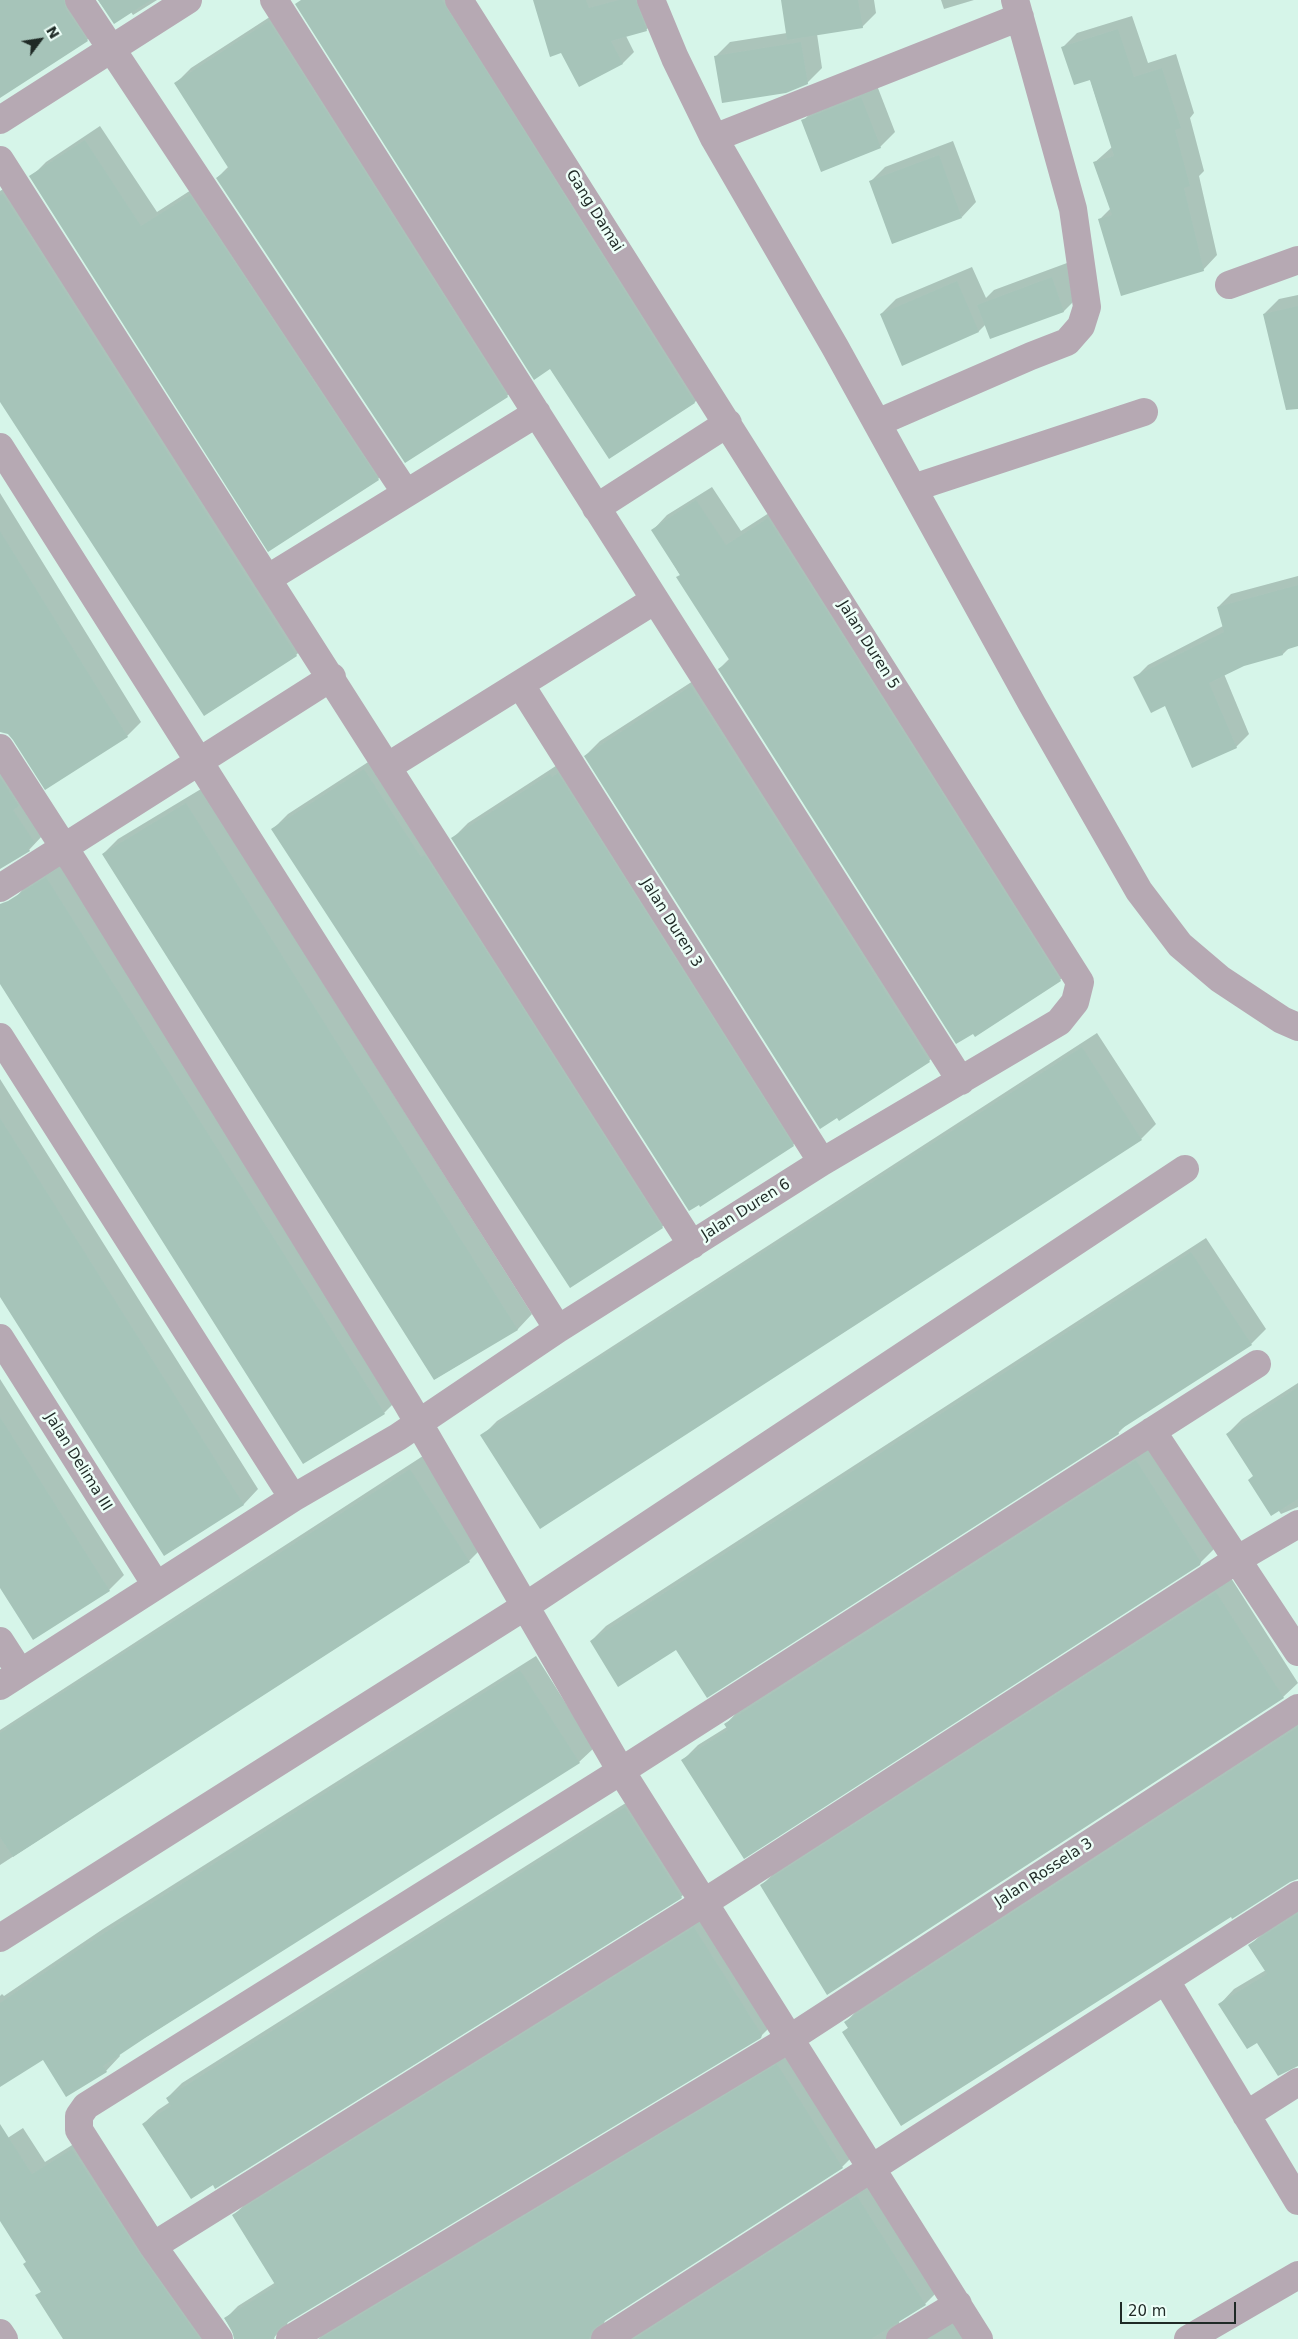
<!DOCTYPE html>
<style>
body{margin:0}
#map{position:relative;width:1298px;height:2339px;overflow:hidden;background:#d6f5e9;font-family:"DejaVu Sans",sans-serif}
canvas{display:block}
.north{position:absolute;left:15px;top:15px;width:50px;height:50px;-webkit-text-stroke:4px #edfff8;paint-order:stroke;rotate:59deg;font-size:14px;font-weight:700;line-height:20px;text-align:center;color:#1f2a26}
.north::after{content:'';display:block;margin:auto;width:18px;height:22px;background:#1f2a26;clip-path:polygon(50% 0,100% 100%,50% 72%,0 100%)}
.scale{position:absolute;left:1120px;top:2302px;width:116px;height:22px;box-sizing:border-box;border:2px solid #1f2a26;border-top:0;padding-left:6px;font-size:15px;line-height:18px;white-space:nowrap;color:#1f2a26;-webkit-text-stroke:4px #edfff8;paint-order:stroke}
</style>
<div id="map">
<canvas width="1298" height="2339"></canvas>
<div class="north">N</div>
<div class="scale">20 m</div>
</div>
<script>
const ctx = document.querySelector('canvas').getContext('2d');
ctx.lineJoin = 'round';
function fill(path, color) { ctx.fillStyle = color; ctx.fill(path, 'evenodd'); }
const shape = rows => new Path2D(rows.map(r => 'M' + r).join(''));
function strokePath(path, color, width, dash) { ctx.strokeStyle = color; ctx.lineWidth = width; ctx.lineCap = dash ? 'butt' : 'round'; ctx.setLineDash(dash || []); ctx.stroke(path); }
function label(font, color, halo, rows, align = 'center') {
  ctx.font = font + ' "DejaVu Sans",sans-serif'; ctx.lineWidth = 5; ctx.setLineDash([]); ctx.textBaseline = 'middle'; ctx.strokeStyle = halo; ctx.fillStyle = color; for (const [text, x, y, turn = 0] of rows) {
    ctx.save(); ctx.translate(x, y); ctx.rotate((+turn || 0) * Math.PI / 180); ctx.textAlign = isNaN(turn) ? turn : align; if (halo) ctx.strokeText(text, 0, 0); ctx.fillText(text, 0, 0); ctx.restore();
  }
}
fill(shape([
 [0,0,86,0,102,25,87,40,0,97],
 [98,0,157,0,133,15,131,12,114,22],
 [307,0,464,0,709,387,695,402,609,457],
 [535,0,651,0,658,18,646,30,626,36,634,52,623,63,580,85],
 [783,0,874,0,876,13,862,27,817,34,822,68,807,83,715,57,730,42,787,33],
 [941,0,974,0,944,9],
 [282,9,522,381,507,396,217,178,229,166,176,83,191,68],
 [1132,16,1148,63,1176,54,1194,113,1190,118,1204,171,1199,176,1217,255,1203,270,1099,220,1111,208,1094,163,1112,147,1090,79,1063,47,1077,33],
 [876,83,895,132,880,147,803,121,817,106],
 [100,126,157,212,205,181,393,464,378,479,31,177,46,162],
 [953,141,976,202,962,217,870,182,885,167],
 [18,180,311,641,296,655,0,400,0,191],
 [1067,263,1079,296,1064,311,991,338,986,324,979,331,903,364,881,314,896,299,972,267,986,298,994,290],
 [1298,295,1298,386,1264,314,1279,299],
 [712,487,741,531,783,504,1075,965,1060,980,719,669,730,658,653,530,667,515],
 [0,493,141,722,127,736,14,738,7,733,0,731],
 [1298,576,1298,645,1290,647,1283,654,1243,664,1224,674,1249,734,1236,747,1165,704,1135,678,1148,665,1223,626,1218,607,1231,594],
 [707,672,944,1046,929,1061,840,1119,585,756,600,741],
 [0,739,43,835,29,850,0,868],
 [379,755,677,1212,662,1227,273,829,288,814],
 [565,760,808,1131,793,1145,453,838,468,823],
 [201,789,532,1314,518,1329,435,1379,103,854,118,839],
 [62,863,399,1398,384,1413,0,981,0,915,25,887],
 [1097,1033,1156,1124,1141,1139,482,1436,497,1421],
 [0,1079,258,1489,244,1504,164,1554,0,1294],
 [1206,1238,1266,1329,1251,1344,1129,1422,1118,1433,591,1641,606,1626],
 [0,1379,124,1575,109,1590,0,1586],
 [1298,1383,1298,1507,1281,1514,1227,1434,1242,1419],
 [1151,1446,1214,1549,1199,1564,683,1760,698,1745,727,1727,726,1724,740,1709],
 [426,1454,485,1545,469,1561,0,1865,0,1730],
 [1231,1578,1298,1683,1283,1697,762,1885,777,1870],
 [536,1656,594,1748,579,1762,119,2054,120,2056,106,2071,44,2058,0,2085,0,1996,2,1994,4,1996,103,1929],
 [1298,1723,1298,1878,1289,1881,1231,1915,844,2032,849,2027,846,2022,860,2007],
 [640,1794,696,1882,681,1897,216,2187,143,2124,158,2110,170,2102,167,2098,182,2083],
 [1298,1908,1298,2065,1257,2042,1220,2004,1234,1989,1266,1970,1250,1945,1265,1931],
 [707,1915,773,2024,760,2037,288,2321,287,2325,272,2339,236,2339,225,2319,238,2306,276,2282,234,2215,246,2203],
 [793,2050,857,2152,842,2167,605,2319,604,2325,615,2339,318,2339,327,2330],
 [23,2128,45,2162,85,2137,223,2339,64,2339,37,2296,42,2291,27,2262,0,2219,0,2143],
 [872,2182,940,2289,925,2304,899,2321,901,2332,911,2339,626,2339],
 [958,2317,977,2339,919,2339]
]), '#0003');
fill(shape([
 [0,0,64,0,66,9,88,41,0,98],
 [98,0,151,0,114,24],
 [301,0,442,0,695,403,609,459,550,369,534,380,295,4],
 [533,0,586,0,589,8,619,0,636,0,647,31,611,41,623,64,579,87,561,53,550,57],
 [781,0,858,0,863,28,787,40],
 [269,21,508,397,405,463,216,178,229,169,174,83],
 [1118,29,1134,77,1162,68,1181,128,1175,130,1190,186,1184,188,1204,271,1121,296,1098,219,1112,215,1093,162,1114,156,1090,80,1074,85,1061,47],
 [801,42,808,84,786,93,722,103,714,56],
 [861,97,881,148,821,172,801,120],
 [85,140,141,226,190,195,379,480,268,552,29,176],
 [939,155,962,218,892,244,869,181],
 [3,194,297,656,204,716,0,402,0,195],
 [1052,277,1064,312,990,339,977,305],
 [957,281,979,332,902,366,880,314],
 [1298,306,1298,409,1286,410,1263,314],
 [696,500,726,545,768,518,1061,981,975,1037,973,1034,956,1044,718,669,730,661,676,577,680,575,651,530],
 [0,531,128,737,45,790,13,740,8,734,0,732],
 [1298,585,1298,646,1282,651,1283,655,1244,666,1209,683,1237,748,1192,768,1165,706,1151,713,1133,677,1224,632,1217,607],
 [691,686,930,1062,839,1121,837,1118,820,1129,584,756],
 [364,769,421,857,425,855,663,1228,570,1288,271,829],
 [558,773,794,1146,700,1207,699,1205,689,1211,451,838,550,774,552,777],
 [0,777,19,806,13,810,35,843,28,848,30,851,0,869],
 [186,803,518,1330,434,1380,102,854],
 [46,877,385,1414,303,1464,0,984,0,904,8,901],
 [1082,1047,1142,1140,540,1529,480,1435],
 [0,1118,244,1505,164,1556,0,1297],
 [1191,1252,1252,1345,1118,1431,1119,1434,707,1698,676,1650,618,1687,590,1641],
 [1298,1387,1298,1499,1271,1516,1248,1480,1253,1476,1226,1434],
 [0,1417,110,1591,33,1640,0,1588],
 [1136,1460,1201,1562,1200,1565,744,1859,681,1760,728,1730,724,1724],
 [410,1469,470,1562,13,1857,0,1837,0,1733],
 [1216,1592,1284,1698,827,1995,760,1885],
 [520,1670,580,1763,145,2038,103,2066,107,2072,66,2097,43,2060,0,2087,0,2003,87,1944],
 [1298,1727,1298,1879,1290,1882,1232,1919,1231,1917,901,2126,842,2032,848,2028,844,2022],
 [625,1807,682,1898,215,2189,213,2185,191,2199,142,2124,171,2106,166,2098],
 [1298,1914,1298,2066,1278,2076,1257,2043,1247,2049,1218,2004,1267,1974,1248,1945],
 [694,1927,762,2035,761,2038,282,2326,277,2331,274,2339,234,2339,232,2330,224,2318,276,2286,232,2215],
 [777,2064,843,2168,597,2326,591,2331,589,2339,320,2339],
 [0,2124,32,2174,72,2149,140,2254,200,2339,63,2339,35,2295,41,2292,23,2264,26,2262,0,2221],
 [857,2196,926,2305,871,2339,634,2339]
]), '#a6c4b9');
strokePath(shape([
 [79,0,406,493],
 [274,0,961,1081],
 [651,0,675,58,714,138,835,347,1032,704,1139,891,1180,945,1220,979,1282,1020,1298,1027],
 [0,120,188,0],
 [714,138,1020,17],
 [0,160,692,1245],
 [1229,285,1298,260],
 [877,423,1031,356,1067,342,1081,326,1087,307,1073,209,1015,0],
 [0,447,558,1329],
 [913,488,1144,412],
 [596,508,728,423],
 [267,579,537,413],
 [520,684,822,1162],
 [0,748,76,866,407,1403,621,1771,979,2339],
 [387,767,655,600],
 [0,888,332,677],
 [0,1037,293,1498],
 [0,1338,156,1585],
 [1152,1431,1298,1652],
 [0,1641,20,1672],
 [0,1686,293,1498,398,1437,558,1329,822,1162,1059,1022,1075,1002,1080,982,459,0],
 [0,1938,524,1607,1185,1169],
 [1166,1981,1298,2201],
 [1246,2115,1298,2082],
 [153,2246,719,1893,1238,1559,1298,1524],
 [0,2333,4,2339],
 [219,2339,153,2246,79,2130,79,2116,86,2106,621,1771,1257,1364],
 [290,2339,789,2039,1298,1708],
 [605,2339,1298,1895],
 [900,2339,958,2304],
 [1188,2339,1298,2275]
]), '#b6a9b3', 28);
label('15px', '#1f2a26', '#edfff8', [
 ["Gang Damai",594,211,58],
 ["Jalan Duren 5",868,645,58],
 ["Jalan Duren 3",671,923,58],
 ["Jalan Duren 6",746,1210,-32],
 ["Jalan Delima III",78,1462,58],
 ["Jalan Rossela 3",1044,1873,-33]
]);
</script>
